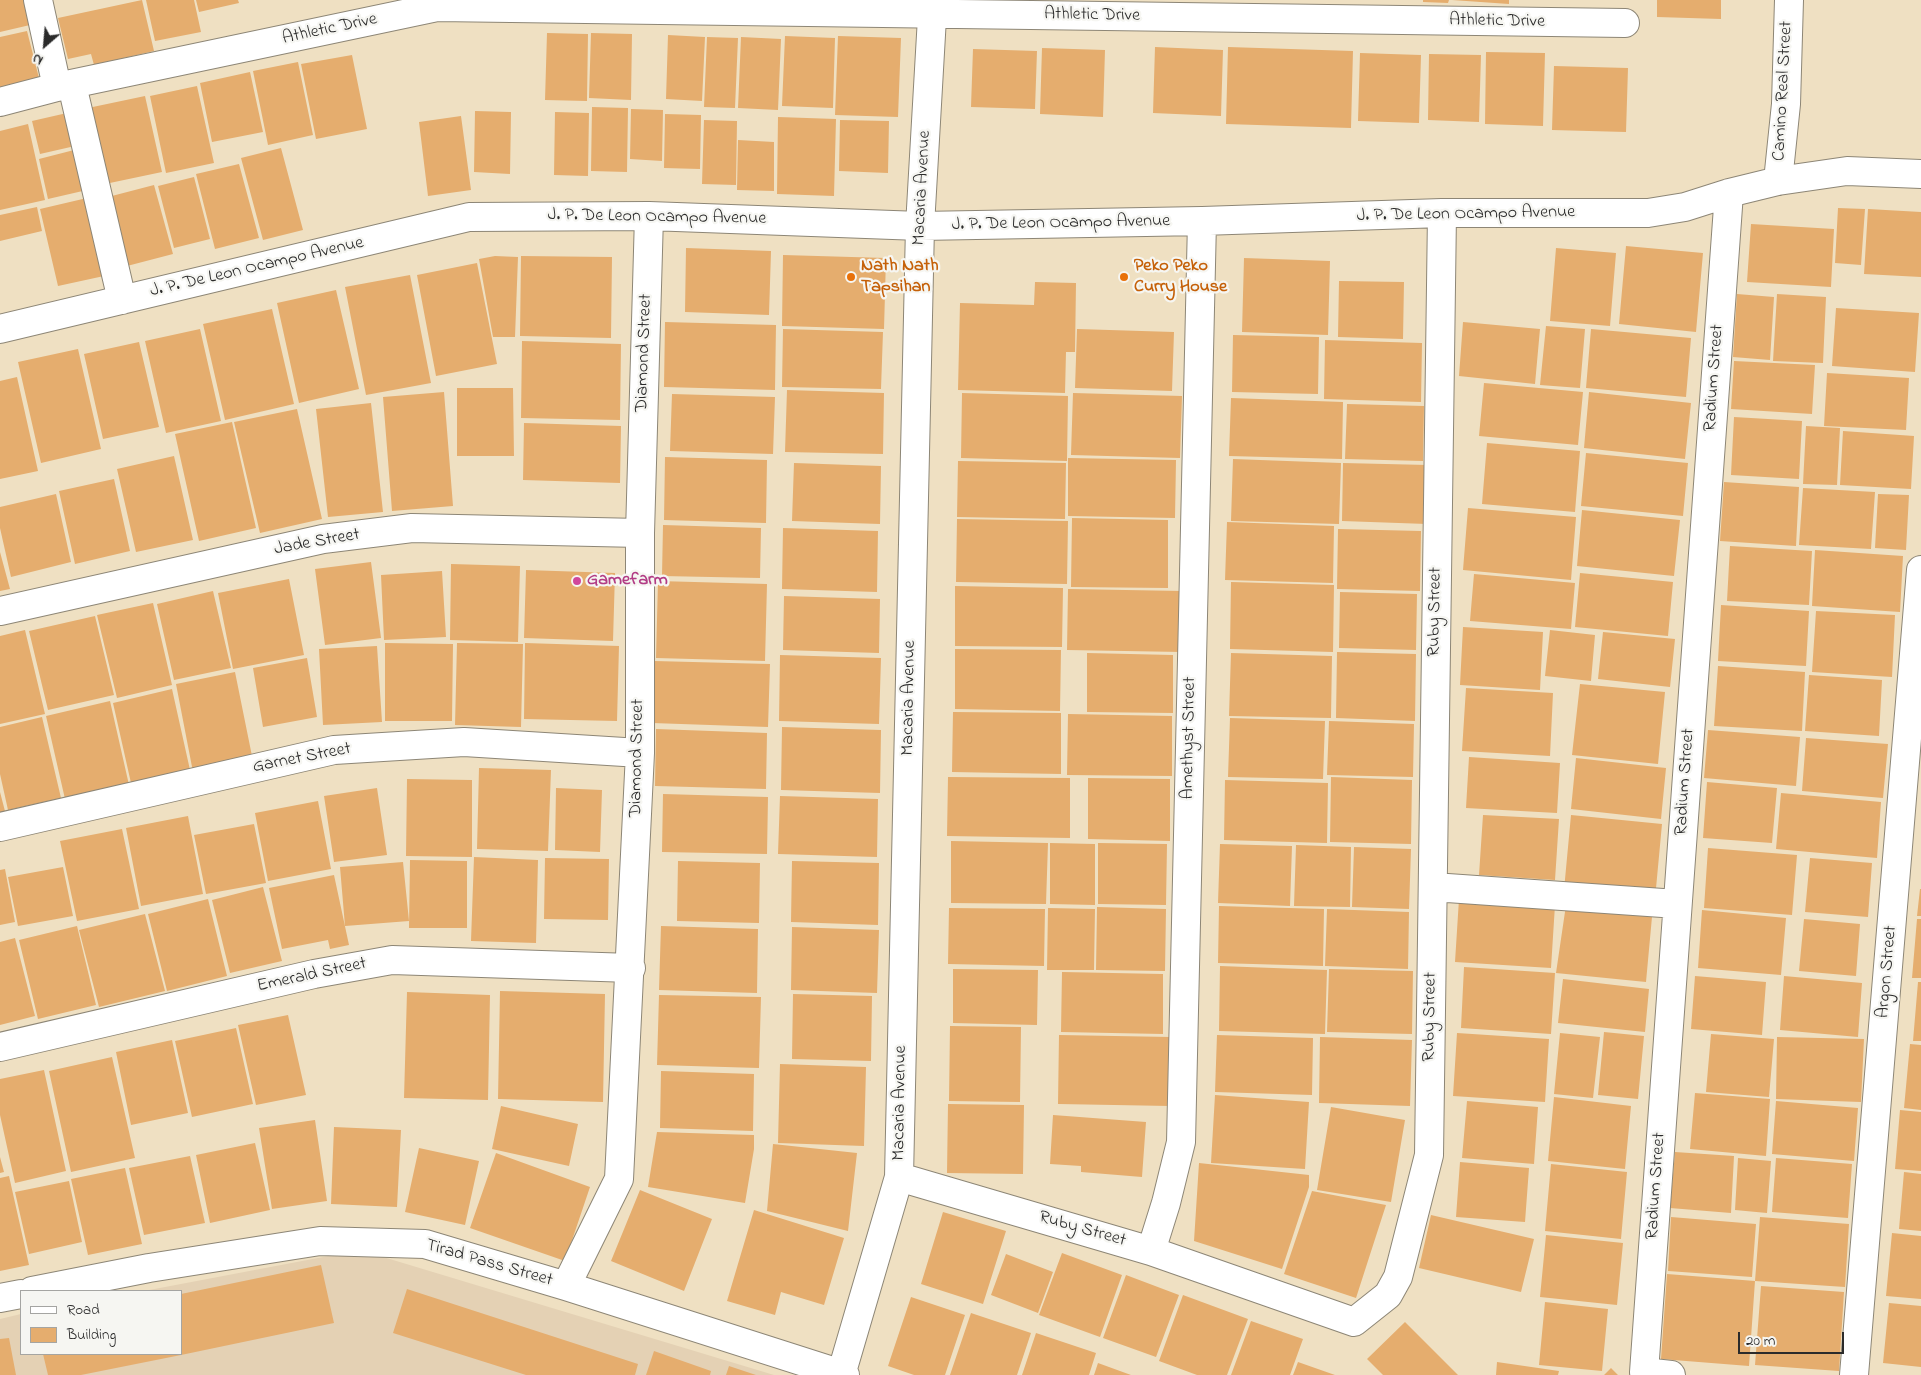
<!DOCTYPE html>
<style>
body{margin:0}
#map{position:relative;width:1921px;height:1375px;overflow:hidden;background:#efe0c2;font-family:"Indie Flower",sans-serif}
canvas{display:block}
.legend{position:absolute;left:20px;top:1290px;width:162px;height:65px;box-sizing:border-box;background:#f6f6f2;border:1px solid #a5a5a2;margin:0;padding:6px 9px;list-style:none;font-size:15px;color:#2b2b2b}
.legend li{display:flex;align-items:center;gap:10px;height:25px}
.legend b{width:25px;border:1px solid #a5a5a2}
.north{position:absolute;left:20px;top:20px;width:50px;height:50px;-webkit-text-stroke:4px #f6f6f2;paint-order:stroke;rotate:207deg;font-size:14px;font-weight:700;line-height:20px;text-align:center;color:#2b2b2b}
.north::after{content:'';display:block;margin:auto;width:18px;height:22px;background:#2b2b2b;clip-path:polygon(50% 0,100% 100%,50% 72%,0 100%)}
.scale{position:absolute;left:1738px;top:1332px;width:106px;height:22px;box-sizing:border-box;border:2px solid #2b2b2b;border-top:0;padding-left:6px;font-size:15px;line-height:18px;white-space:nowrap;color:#2b2b2b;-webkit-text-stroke:4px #f6f6f2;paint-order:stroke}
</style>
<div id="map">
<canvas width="1921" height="1375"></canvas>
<ul class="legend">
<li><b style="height:6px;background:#fff"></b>Road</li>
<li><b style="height:14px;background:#e5ad6e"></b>Building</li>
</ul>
<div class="north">N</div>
<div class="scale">20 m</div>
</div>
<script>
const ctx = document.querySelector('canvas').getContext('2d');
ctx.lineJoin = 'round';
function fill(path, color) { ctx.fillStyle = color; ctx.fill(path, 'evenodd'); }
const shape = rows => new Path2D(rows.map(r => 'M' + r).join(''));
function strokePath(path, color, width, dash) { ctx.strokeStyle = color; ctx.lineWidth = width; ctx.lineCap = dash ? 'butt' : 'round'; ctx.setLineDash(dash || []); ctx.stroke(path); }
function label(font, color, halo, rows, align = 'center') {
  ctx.font = font + ' "Indie Flower",sans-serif'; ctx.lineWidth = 4.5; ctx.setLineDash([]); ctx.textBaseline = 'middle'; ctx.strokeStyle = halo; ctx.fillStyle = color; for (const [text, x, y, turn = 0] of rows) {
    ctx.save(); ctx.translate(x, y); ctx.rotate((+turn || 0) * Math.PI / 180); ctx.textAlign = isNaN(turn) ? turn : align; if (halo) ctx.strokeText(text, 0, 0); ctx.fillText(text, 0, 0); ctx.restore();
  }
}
fill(shape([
 [360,1250,774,1375,0,1375,0,1319,21,1314,21,1354,181,1354,181,1291,144,1291]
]), '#e4d1b4');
fill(shape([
 [0,0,24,0,30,25,0,32],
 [142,0,154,51,94,65,91,54,68,59,58,18],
 [146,0,194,0,201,32,155,41],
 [196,0,238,0,239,3,199,12],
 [1423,0,1449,0,1448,3,1423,2],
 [1452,0,1509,0,1509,4],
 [1657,0,1721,0,1721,19,1657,17],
 [27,31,39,78,0,88,0,37],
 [547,33,588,34,587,101,545,100],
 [591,33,632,34,631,100,589,98],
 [668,35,705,37,702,101,666,99],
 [785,36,835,38,833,108,782,106],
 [838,36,901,38,898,117,835,115],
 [707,37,738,38,735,108,704,107],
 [741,37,781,39,778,110,738,108],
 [1155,47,1223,50,1221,116,1153,113],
 [1228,47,1353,51,1351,128,1226,124],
 [1042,48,1105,50,1103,117,1040,114],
 [973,49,1037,51,1035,109,971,107],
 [1486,52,1545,53,1543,126,1485,124],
 [1360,53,1421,55,1419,123,1358,121],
 [1429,54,1481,55,1479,122,1428,120],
 [352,55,367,129,316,139,301,64],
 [298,62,313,135,268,145,253,71],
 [1554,66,1628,68,1626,132,1552,130],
 [250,72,263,132,212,142,200,83],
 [197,86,214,163,166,173,150,96],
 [145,96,162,172,105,184,88,108],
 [592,107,628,108,627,172,591,171],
 [631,109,663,110,662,161,630,159],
 [475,111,511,112,510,174,474,172],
 [555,112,589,113,588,176,554,175],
 [67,113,75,146,40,154,32,121],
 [665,114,701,115,700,169,664,168],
 [461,116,471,190,428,196,419,122],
 [778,117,836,119,834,196,777,194],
 [704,120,737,121,736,185,702,184],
 [840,120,889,121,888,173,839,171],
 [28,124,45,200,0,210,0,131],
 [738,140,774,142,774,191,737,190],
 [281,148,303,230,263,240,241,158],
 [78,149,87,190,48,199,39,159],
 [239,164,259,238,215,249,196,174],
 [194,177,210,239,174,248,158,186],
 [154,185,173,254,127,266,108,197],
 [87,198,104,276,58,286,40,209],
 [37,207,42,231,0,241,0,215],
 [1838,208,1865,209,1861,265,1835,263],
 [1868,209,1921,212,1921,277,1864,274],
 [1751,224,1834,229,1831,287,1747,282],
 [1626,246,1703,253,1696,332,1619,324],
 [686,248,771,251,769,315,685,312],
 [1556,248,1616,253,1610,326,1550,321],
 [783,255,886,258,884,329,782,326],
 [495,256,518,257,515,337,493,337,479,259],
 [521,256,612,257,611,338,520,336],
 [1244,258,1330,261,1328,335,1242,332],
 [477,263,497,364,436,376,417,275],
 [410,275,431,383,366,395,345,287],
 [1339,281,1404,282,1403,339,1338,337],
 [1035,282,1076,283,1075,352,1066,352,1065,393,958,390,960,303,1034,305],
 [336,290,359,389,299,403,277,303],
 [1737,294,1774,297,1770,360,1733,357],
 [1777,294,1826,297,1823,363,1773,361],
 [1836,308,1919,313,1915,372,1832,366],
 [272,309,294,404,225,420,203,324],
 [665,322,776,325,775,390,664,387],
 [1463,322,1540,329,1535,384,1459,376],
 [1546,326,1585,329,1580,388,1540,385],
 [200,329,221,421,166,433,145,341],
 [783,329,883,332,881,389,782,387],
 [1077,329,1174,332,1172,391,1075,388],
 [1591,329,1691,338,1686,397,1586,388],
 [1233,335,1319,337,1318,394,1232,392],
 [1325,340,1422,343,1421,402,1324,399],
 [522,341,621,344,620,420,521,418],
 [139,342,159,427,103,439,84,354],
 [78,349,101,449,41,463,18,362],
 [1734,361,1815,365,1812,414,1731,409],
 [1827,373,1909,378,1906,430,1824,426],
 [17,377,38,471,0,479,0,381],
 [1484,383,1583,392,1578,445,1479,436],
 [457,388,513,388,514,456,457,456],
 [787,390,884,393,883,454,785,452],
 [444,392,453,506,392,511,383,397],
 [1589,392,1691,403,1685,459,1584,448],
 [962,393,1068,396,1067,461,961,458],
 [1073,393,1182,396,1180,458,1071,455],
 [672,394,775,397,773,454,670,451],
 [1231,398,1343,402,1342,459,1229,456],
 [371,403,383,512,328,517,316,409],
 [1347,404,1424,406,1423,461,1345,459],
 [297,409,322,519,260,533,234,422],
 [1734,417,1802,421,1799,479,1731,475],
 [232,422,256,528,199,541,175,434],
 [524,423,621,426,620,483,523,480],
 [1806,426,1840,428,1837,485,1803,484],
 [1843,431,1914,436,1911,489,1840,485],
 [1487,443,1580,451,1575,512,1482,504],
 [1586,453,1688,463,1683,516,1581,506],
 [174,456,193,540,136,552,117,469],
 [665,457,767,460,766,523,664,520],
 [1068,458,1176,460,1175,518,1068,516],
 [1233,459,1341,463,1339,524,1231,521],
 [958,461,1066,463,1065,519,957,517],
 [794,463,881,466,880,524,792,521],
 [1343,463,1428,465,1427,524,1342,521],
 [114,479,130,551,75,564,59,491],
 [1724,482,1799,487,1796,546,1720,541],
 [1803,488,1875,492,1871,549,1799,545],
 [56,494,71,562,11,577,0,528,0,507],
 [1878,494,1909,495,1906,550,1875,548],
 [1468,508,1576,517,1571,580,1463,570],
 [1582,510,1680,520,1674,576,1577,566],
 [1072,518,1168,520,1168,588,1071,587],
 [957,519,1068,521,1067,584,956,582],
 [1227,522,1334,526,1333,583,1225,580],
 [663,525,761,528,760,578,662,576],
 [783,528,878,531,877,592,782,589],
 [1338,529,1421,531,1420,591,1337,589],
 [1730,546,1812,551,1809,605,1727,601],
 [1815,550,1903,556,1900,612,1812,606],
 [0,552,10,589,0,591],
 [371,562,381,638,325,645,315,569],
 [451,564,520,566,518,642,450,640],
 [526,570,615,573,613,641,524,638],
 [442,571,446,637,384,640,381,575],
 [1580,573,1673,582,1668,636,1575,627],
 [1474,574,1575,583,1571,629,1470,621],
 [289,579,304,655,233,669,218,593],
 [658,581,767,584,765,661,656,658],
 [1231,582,1334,585,1333,652,1230,649],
 [955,586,1063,588,1062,647,955,646],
 [1068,589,1183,591,1182,652,1067,650],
 [213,591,231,668,174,680,157,604],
 [1340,592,1417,594,1416,650,1339,648],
 [784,596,880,599,879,653,783,650],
 [153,603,172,685,117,698,97,615],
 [1721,605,1809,611,1806,666,1718,661],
 [1816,611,1895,615,1892,677,1812,672],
 [95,616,114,695,48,710,29,631],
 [1463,627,1543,632,1540,690,1460,685],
 [25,630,45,714,0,724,0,636],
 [1550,630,1595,635,1591,681,1545,676],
 [1603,632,1675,639,1670,687,1598,679],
 [385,643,453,644,452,721,385,721],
 [457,643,523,644,521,727,455,725],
 [525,643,619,646,617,721,524,719],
 [377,646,382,722,323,725,319,649],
 [955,649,1061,650,1060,711,955,709],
 [1337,652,1416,654,1415,721,1336,718],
 [1087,653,1173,655,1173,713,1087,712],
 [1231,653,1332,656,1331,718,1229,716],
 [780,655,881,658,879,724,779,721],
 [307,658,317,717,263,727,253,668],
 [654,661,770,664,768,727,652,723],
 [1718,666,1805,672,1802,731,1714,726],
 [235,672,253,761,193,772,176,684],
 [1809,675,1882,680,1879,736,1805,731],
 [1580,684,1665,692,1658,764,1572,755],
 [1466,688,1553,693,1550,756,1462,751],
 [172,689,190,770,131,783,113,703],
 [110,701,129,785,65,799,46,716],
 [953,712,1061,713,1061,774,952,772],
 [1068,714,1172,716,1172,776,1067,775],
 [42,717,61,798,8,810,0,774,0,727],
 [1230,718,1325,721,1323,779,1228,777],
 [1329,721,1414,724,1413,777,1327,775],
 [782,727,881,730,880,793,781,790],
 [656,729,767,733,766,789,655,786],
 [1708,730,1800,737,1796,786,1704,778],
 [1806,738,1888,744,1883,798,1802,791],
 [1469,757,1560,763,1557,813,1466,808],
 [1576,758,1666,768,1661,819,1571,809],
 [479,768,551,770,548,851,477,849],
 [948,777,1070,778,1070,838,947,836],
 [1331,777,1412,780,1411,844,1330,842],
 [1088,778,1170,779,1170,841,1088,839],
 [407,779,472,780,472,857,406,856],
 [1225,780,1328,783,1327,843,1224,840],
 [1707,782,1777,788,1772,843,1703,838],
 [377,788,387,855,334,862,324,796],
 [556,788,602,790,600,852,555,850],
 [0,792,6,815,0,816],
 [1781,793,1881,802,1877,858,1776,849],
 [663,794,768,797,767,854,662,852],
 [780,796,878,799,877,857,778,854],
 [318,801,331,869,268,881,255,813],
 [1483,815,1559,819,1555,880,1479,875],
 [1571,815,1662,824,1655,899,1564,890],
 [188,816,203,894,141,906,126,828],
 [254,824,266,883,206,894,194,835],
 [122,829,139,909,77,921,60,841],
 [951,841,1048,843,1046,904,951,903],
 [1050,843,1095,844,1095,905,1050,904],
 [1098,843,1167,844,1166,905,1098,904],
 [1220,844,1292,846,1290,906,1218,903],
 [1296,845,1351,847,1350,907,1294,906],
 [1354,847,1411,849,1409,909,1352,907],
 [1708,848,1797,855,1792,915,1704,908],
 [474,857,538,860,536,943,471,941],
 [545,858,609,859,608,920,544,919],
 [1810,858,1872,863,1868,917,1805,912],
 [410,860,467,861,467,928,409,928],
 [678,861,760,863,759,923,677,921],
 [792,861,879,863,878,925,791,922],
 [403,862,409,921,345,926,340,867],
 [63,867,73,916,18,926,8,877],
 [5,869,15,922,0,925,0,870],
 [334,875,349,945,330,949,328,940,282,949,269,888],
 [263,887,282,961,230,973,212,900],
 [1920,889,1921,889,1921,916,1917,916],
 [208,899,227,976,167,991,148,914],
 [1459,899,1555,905,1551,968,1455,962],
 [1566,905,1653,906,1646,982,1556,973],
 [1219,906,1324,909,1323,966,1218,963],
 [1097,907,1166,909,1165,971,1096,970],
 [949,908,1045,909,1044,966,948,964],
 [1048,908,1095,909,1094,970,1047,970],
 [1327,909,1409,912,1408,969,1325,966],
 [1702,910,1786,918,1781,975,1698,968],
 [145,914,165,991,99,1007,79,930],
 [1804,919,1860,924,1856,976,1799,971],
 [1917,919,1921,919,1921,978,1912,978],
 [77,926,96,1005,38,1019,19,940],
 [661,926,758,929,757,993,659,990],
 [792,927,879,930,877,993,791,990],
 [15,938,35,1016,0,1025,0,942],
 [1220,966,1327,970,1325,1034,1219,1031],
 [1464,967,1555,973,1551,1034,1461,1028],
 [953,969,1038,970,1037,1025,953,1023],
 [1329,969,1413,971,1412,1034,1327,1032],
 [1062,972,1163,974,1163,1034,1061,1032],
 [1695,976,1766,982,1762,1035,1691,1029],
 [1784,976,1862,983,1858,1037,1780,1030],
 [1563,979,1649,989,1645,1032,1558,1023],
 [1918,982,1921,982,1921,1041,1913,1041],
 [500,991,605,994,603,1102,498,1099],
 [407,992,490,995,488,1100,404,1098],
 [793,994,872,996,871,1061,792,1059],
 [659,995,761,997,759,1068,657,1065],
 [288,1015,306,1095,256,1105,238,1025],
 [950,1026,1021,1027,1020,1102,949,1101],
 [236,1028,253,1104,192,1117,175,1041],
 [1604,1032,1644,1036,1638,1099,1598,1095],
 [1457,1033,1549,1039,1545,1102,1453,1096],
 [1560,1033,1600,1037,1593,1098,1554,1094],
 [1711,1034,1774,1039,1769,1097,1706,1092],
 [1059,1035,1171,1037,1170,1106,1058,1104],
 [1217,1035,1313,1038,1312,1095,1215,1092],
 [1320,1037,1412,1040,1410,1106,1319,1103],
 [1777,1037,1864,1039,1861,1102,1776,1099],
 [172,1040,188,1113,131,1125,116,1052],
 [1910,1044,1921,1045,1921,1110,1904,1108],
 [112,1057,135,1158,71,1172,49,1071],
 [780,1064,866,1067,864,1146,778,1143],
 [44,1070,66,1171,15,1183,0,1115,0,1079],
 [661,1071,754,1074,753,1131,660,1128],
 [1695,1093,1770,1099,1766,1156,1690,1149],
 [1215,1095,1309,1102,1305,1169,1211,1163],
 [1554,1097,1631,1106,1625,1169,1548,1161],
 [1467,1101,1538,1107,1534,1164,1462,1158],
 [1776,1101,1858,1108,1854,1161,1772,1154],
 [948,1104,1024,1105,1023,1174,947,1173],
 [501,1106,578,1124,569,1166,492,1149],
 [1331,1107,1405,1120,1391,1202,1317,1190],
 [1900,1110,1921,1112,1921,1171,1895,1169],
 [1053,1115,1146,1122,1142,1177,1081,1172,1081,1166,1050,1164],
 [315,1120,327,1201,272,1209,259,1128],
 [334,1127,401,1130,397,1207,331,1204],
 [657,1132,754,1135,754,1149,745,1203,648,1187],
 [255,1143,270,1210,210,1223,196,1155],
 [773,1144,857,1153,848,1231,767,1211],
 [419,1148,479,1161,465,1225,405,1212],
 [1675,1152,1734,1156,1731,1213,1670,1208],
 [496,1153,590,1187,565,1261,470,1228],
 [190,1156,205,1223,144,1235,129,1168],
 [0,1157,4,1172,0,1173],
 [1738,1158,1771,1161,1767,1213,1735,1210],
 [1776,1158,1852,1164,1848,1218,1772,1212],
 [1460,1162,1529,1168,1525,1222,1456,1217],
 [1199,1163,1309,1175,1309,1187,1282,1269,1194,1241],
 [1551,1164,1627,1172,1621,1239,1545,1231],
 [125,1168,142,1244,88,1255,71,1179],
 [1904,1172,1921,1174,1921,1231,1899,1229],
 [9,1176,29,1265,0,1271,0,1178],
 [69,1181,82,1242,29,1254,15,1192],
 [640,1190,712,1219,684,1291,611,1261],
 [1312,1191,1386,1205,1356,1298,1284,1274],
 [754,1210,844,1238,824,1305,781,1292,775,1315,727,1301],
 [943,1212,1006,1231,983,1304,921,1284],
 [1431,1215,1534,1239,1521,1292,1419,1268],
 [1671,1217,1756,1224,1752,1277,1668,1271],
 [1760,1217,1849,1224,1845,1287,1755,1281,1749,1366,1661,1359,1667,1274,1755,1281],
 [1892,1233,1921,1236,1921,1299,1886,1296],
 [1546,1235,1623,1243,1617,1305,1540,1297],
 [1062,1253,1122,1275,1100,1337,1039,1315],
 [1006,1254,1053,1272,1038,1313,991,1295],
 [321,1265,334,1323,181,1355,181,1294],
 [1126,1275,1179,1295,1156,1357,1103,1338],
 [1761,1286,1844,1292,1839,1371,1755,1365],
 [407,1289,638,1364,635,1375,526,1375,393,1333],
 [1183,1295,1248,1319,1227,1375,1197,1375,1159,1361],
 [911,1297,965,1315,945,1375,914,1375,888,1366],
 [1545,1302,1608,1309,1602,1371,1539,1365],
 [1889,1303,1921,1306,1921,1367,1883,1363],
 [971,1313,1031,1333,1017,1375,950,1375],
 [1251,1321,1303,1339,1290,1375,1231,1375],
 [1405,1322,1458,1375,1383,1375,1367,1359],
 [1036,1333,1096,1353,1089,1375,1022,1375],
 [9,1338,16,1375,0,1375,0,1339],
 [654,1351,711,1371,710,1375,646,1375],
 [43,1354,181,1354,181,1355,81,1375,48,1375],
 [1298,1362,1335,1375,1293,1375],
 [1497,1362,1559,1371,1558,1375,1496,1375],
 [1098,1363,1131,1375,1094,1375],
 [729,1366,756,1375,726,1375],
 [1611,1368,1618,1375,1604,1375]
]), '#e5ad6e');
const minor = shape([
 [38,0,57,87],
 [72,85,122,300],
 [0,102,57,87,437,7,1625,23],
 [1778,181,1786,104,1789,0],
 [0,329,469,217,649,216,920,226,1202,221,1442,213,1648,213,1685,207,1729,193,1778,181,1847,171,1921,174],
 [0,611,323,539,412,528,640,533],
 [0,827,334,750,464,742,640,753],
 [1433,887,1677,904],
 [0,1047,314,974,392,960,631,968],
 [899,1177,1151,1251,1354,1322,1388,1295,1398,1277,1429,1155,1442,213],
 [1151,1251,1166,1203,1181,1142,1202,221],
 [566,1286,619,1179,640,753,640,533,649,216],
 [32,1291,149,1268,320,1241,425,1244,566,1286,845,1375],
 [0,1298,21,1294],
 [841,1375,899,1177,920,226,933,0],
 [1671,1375,1644,1372,1729,193],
 [1854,1375,1921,570]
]);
strokePath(minor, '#8d8676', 30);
strokePath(minor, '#fff', 28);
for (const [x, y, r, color] of [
 [851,277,5,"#e8710a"],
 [1124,277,5,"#e8710a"],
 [577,581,5,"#d1479c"]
]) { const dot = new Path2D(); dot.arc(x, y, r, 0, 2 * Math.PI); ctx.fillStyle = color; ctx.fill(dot); strokePath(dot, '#f6f6f2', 2); }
label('18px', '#2b2b2b', '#f6f6f2', [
 ["Athletic Drive",1092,16,1],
 ["Athletic Drive",1497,22,1],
 ["Athletic Drive",330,30,-12],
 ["Camino Real Street",1784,91,-87],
 ["Macaria Avenue",923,188,-87],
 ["J. P. De Leon Ocampo Avenue",1466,215,-1],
 ["J. P. De Leon Ocampo Avenue",657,218,1],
 ["J. P. De Leon Ocampo Avenue",1061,224,-1],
 ["J. P. De Leon Ocampo Avenue",257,268,-13],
 ["Diamond Street",645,353,-88],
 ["Radium Street",1715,378,-86],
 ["Jade Street",317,543,-10],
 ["Ruby Street",1436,612,-89],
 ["Macaria Avenue",910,698,-89],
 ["Amethyst Street",1190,738,-89],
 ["Diamond Street",638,758,-89],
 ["Garnet Street",302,759,-11],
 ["Radium Street",1686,782,-86],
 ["Argon Street",1888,972,-85],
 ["Emerald Street",312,976,-12],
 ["Ruby Street",1431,1017,-89],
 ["Macaria Avenue",901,1103,-89],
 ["Radium Street",1657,1186,-86],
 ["Ruby Street",1082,1230,16],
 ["Tirad Pass Street",489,1264,16]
]);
label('bold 18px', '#c56008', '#f6f6f2', [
 ["Nath Nath",861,267],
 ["Tapsihan",861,288],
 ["Peko Peko",1134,267],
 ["Curry House",1134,288]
], 'left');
label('bold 18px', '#b23c85', '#f6f6f2', [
 ["Gamefarm",587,581]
], 'left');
</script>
